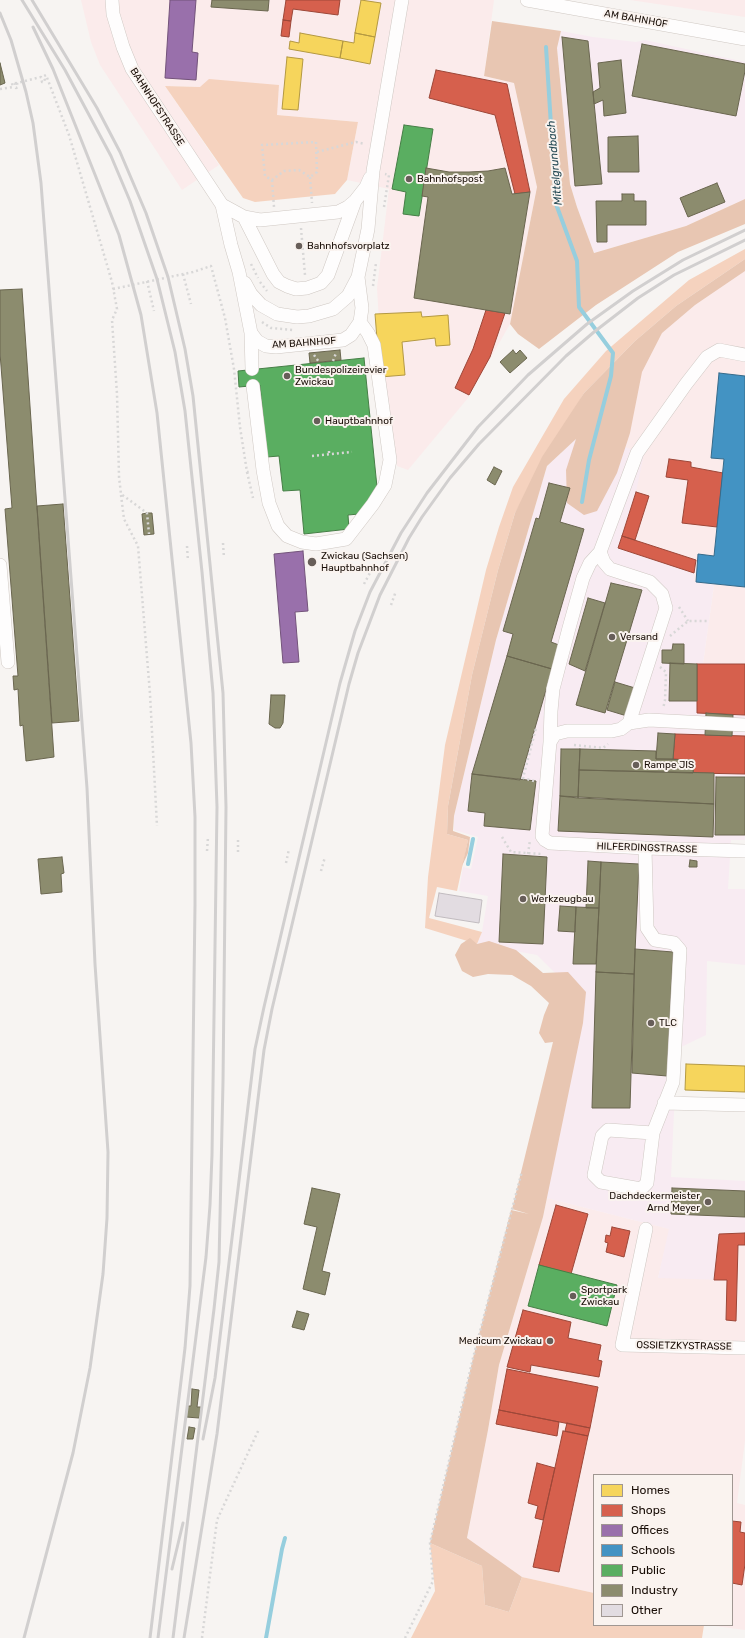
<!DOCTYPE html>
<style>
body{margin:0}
#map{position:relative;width:745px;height:1638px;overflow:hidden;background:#f7f4f2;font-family:Rubik,sans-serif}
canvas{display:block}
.legend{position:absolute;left:593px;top:1474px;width:140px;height:152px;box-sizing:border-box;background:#faf3ef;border:1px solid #a09792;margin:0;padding:5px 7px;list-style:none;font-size:12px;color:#190e07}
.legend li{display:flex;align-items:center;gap:8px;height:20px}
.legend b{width:20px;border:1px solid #a09792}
</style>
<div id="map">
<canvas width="745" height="1638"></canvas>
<ul class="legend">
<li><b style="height:11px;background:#f6d55c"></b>Homes</li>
<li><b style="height:11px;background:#d6604d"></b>Shops</li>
<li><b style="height:11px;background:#9970ab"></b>Offices</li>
<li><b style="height:11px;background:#4393c3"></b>Schools</li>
<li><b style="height:11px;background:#5aae61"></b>Public</li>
<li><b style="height:11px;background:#8c8c6e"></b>Industry</li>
<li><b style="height:11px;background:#e2dce1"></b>Other</li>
</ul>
</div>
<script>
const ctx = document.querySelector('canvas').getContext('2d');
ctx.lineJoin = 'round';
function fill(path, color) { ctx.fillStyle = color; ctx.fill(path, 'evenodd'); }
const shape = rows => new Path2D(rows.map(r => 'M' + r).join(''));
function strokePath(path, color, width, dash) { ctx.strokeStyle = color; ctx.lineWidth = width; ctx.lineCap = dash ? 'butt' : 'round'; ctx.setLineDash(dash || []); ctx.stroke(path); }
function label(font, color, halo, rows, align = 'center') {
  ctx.font = font + ' Rubik,sans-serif'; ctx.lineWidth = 4; ctx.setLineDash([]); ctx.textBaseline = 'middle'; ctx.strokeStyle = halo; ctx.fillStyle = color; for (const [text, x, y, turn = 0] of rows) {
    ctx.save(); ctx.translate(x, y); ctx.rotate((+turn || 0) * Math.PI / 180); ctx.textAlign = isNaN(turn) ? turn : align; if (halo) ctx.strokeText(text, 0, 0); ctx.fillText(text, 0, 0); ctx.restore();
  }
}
fill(shape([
 [81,0,494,0,484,76,514,83,537,187,510,324,468,398,408,470,397,466,383,378,381,355,377,288,389,189,347,180,358,122,276,115,279,85,200,87,165,86,219,165,182,190,100,65,91,42],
 [630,0,745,0,745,17],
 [745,259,745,664,703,663,714,585,694,581,694,573,618,548,636,492,606,440,635,341],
 [547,1198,670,1229,658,1278,729,1233,745,1233,745,1441,737,1503,745,1505,745,1630,707,1625,732,1625,732,1475,594,1475,594,1593,522,1577,467,1539,488,1430,499,1365,543,1217]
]), '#fbebeb');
fill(shape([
 [561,31,593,37,636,42,645,40,745,62,745,199,686,226,594,253,577,207,570,184,557,48],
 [576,439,606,440,644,454,636,492,618,548,694,573,694,581,714,585,703,663,745,664,745,840,731,840,728,889,745,889,745,965,707,961,706,1035,677,1049,671,1177,745,1181,745,1233,729,1233,727,1280,658,1278,669,1229,547,1198,563,981,537,955,477,944,482,932,488,896,459,891,463,867,471,869,478,837,454,830,454,816,496,640,547,466]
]), '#f8ebf2');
fill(shape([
 [209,79,279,85,277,115,358,122,347,180,335,194,255,202,243,198,165,86,200,87],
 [745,249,745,259,676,306,635,341,584,393,515,513,498,570,472,675,448,806,447,834,468,840,457,891,437,887,429,918,482,932,477,944,425,928,428,877,445,745,486,570,499,527,513,487,564,399,606,351,689,280],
 [430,1543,482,1566,485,1605,509,1612,522,1577,594,1593,594,1625,704,1625,702,1638,411,1638,435,1591]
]), '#f5d2be');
fill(shape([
 [492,21,561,31,557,48,570,184,577,207,594,253,686,226,745,199,745,224,678,252,596,305,539,349,518,334,510,324,537,187,514,83,484,76],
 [745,259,745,271,695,305,662,333,642,372,630,433,617,473,597,511,584,515,567,503,566,470,576,439,547,466,496,640,454,816,453,831,470,837,468,853,462,866,468,840,447,834,448,806,472,675,498,570,515,513,542,457,584,393,635,341,676,306],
 [470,938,477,944,489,941,516,950,543,973,568,972,586,992,583,1023,543,1217,499,1365,488,1430,467,1538,522,1577,509,1612,485,1605,482,1566,430,1543,473,1358,511,1210,529,1214,512,1209,553,1042,545,1043,539,1033,544,1015,549,1003,531,986,512,975,488,974,473,977,462,971,455,955,461,944]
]), '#e8c6b2');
const homes = shape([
 [361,0,381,3,375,37,355,33,361,0],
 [300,33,343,41,340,58,289,49,290,41,299,43,300,33],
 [355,33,375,37,370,64,340,58,343,41,354,43,355,33],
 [287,57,303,59,298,110,282,109,287,57],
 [421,312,422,317,448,315,450,345,436,346,435,338,402,342,405,375,380,377,375,314,421,312],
 [686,1064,745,1066,745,1092,685,1090,686,1064]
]);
fill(homes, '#f6d55c');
strokePath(homes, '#b49942', 1);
const shops = shape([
 [286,0,340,0,338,15,293,9,291,21,283,20,286,0],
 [283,20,291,21,289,37,281,36,283,20],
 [436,70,507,84,530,192,515,194,495,115,429,98,436,70],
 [486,310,505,313,490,357,469,395,455,388,473,349,486,310],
 [669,459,691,462,691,467,723,473,717,527,682,523,688,480,666,477,669,459],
 [636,492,649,496,635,540,622,536,636,492],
 [622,536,696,560,694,573,618,548,622,536],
 [697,664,745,664,745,715,697,713,697,664],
 [675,734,745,736,745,774,693,773,694,760,673,759,675,734],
 [556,1205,588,1214,571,1274,539,1265,556,1205],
 [612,1227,630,1231,624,1257,606,1252,608,1243,605,1242,606,1235,610,1236,612,1227],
 [745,1233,745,1245,738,1245,736,1321,726,1320,727,1280,714,1280,719,1234,745,1233],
 [523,1310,571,1322,568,1338,601,1345,598,1360,602,1361,599,1377,531,1365,530,1372,507,1367,523,1310],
 [507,1369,598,1387,590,1428,499,1410,507,1369],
 [499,1410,559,1422,557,1436,496,1424,499,1410],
 [567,1423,590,1428,588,1436,565,1431,567,1423],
 [563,1431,588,1436,559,1572,533,1567,563,1431],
 [537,1463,555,1468,543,1520,535,1518,538,1506,528,1503,537,1463],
 [732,1521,741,1522,740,1532,745,1533,745,1564,742,1585,732,1583,732,1521]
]);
fill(shops, '#d6604d');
strokePath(shops, '#9d4738', 1);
const offices = shape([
 [170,0,196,0,192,52,198,53,196,80,165,78,170,0],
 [303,551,308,611,295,612,299,662,283,663,274,554,303,551]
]);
fill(offices, '#9970ab');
strokePath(offices, '#73537a', 1);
const schools = shape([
 [719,373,745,376,745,587,696,582,698,554,714,556,724,459,711,458,719,373]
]);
fill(schools, '#4393c3');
strokePath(schools, '#366b8b', 1);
const public = shape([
 [404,125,433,129,419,216,403,214,406,192,392,189,404,125],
 [364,358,377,487,359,514,348,515,349,529,304,534,300,490,283,491,279,456,267,457,260,385,239,387,238,371,364,358],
 [539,1265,617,1285,607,1326,528,1306,539,1265]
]);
fill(public, '#5aae61');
strokePath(public, '#467e46', 1);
const industry = shape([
 [212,0,269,0,268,11,211,7,212,0],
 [562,37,588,41,602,184,575,186,562,37],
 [642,44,745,64,745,71,736,116,632,96,642,44],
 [621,60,626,113,604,116,603,100,594,104,593,92,600,88,598,63,621,60],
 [0,63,5,83,0,85,0,63],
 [638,136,639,172,608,172,608,137,638,136],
 [426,168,449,172,469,172,488,171,505,168,512,194,530,192,510,314,414,298,428,197,422,196,426,168],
 [717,183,725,202,688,217,680,198,717,183],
 [622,194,634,194,634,201,646,201,646,225,607,225,607,242,597,242,596,201,622,201,622,194],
 [22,289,54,757,26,761,23,725,20,726,18,689,14,690,13,676,18,676,5,509,12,508,0,353,0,290,22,289],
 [340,350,341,360,310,363,309,353,340,350],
 [513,350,516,354,520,350,527,358,510,373,500,362,513,350],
 [494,467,502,471,495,485,487,480,494,467],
 [549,483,570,488,560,522,584,529,551,642,559,645,552,669,507,656,513,634,503,631,536,518,539,519,549,483],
 [63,504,79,721,52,723,37,506,63,504],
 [147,513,152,513,154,534,144,535,142,514,147,513],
 [611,583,642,590,605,713,576,705,611,583],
 [588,598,605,603,585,671,569,664,588,598],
 [673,644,684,644,684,664,662,663,662,650,672,650,673,644],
 [507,656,552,669,520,780,472,774,507,656],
 [670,663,697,664,697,701,669,701,670,663],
 [615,682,635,688,627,716,607,710,615,682],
 [271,695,285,695,283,723,280,728,275,728,269,724,271,695],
 [706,713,733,715,732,736,705,735,706,713],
 [658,733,675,734,673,759,656,759,658,733],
 [561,749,580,749,578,798,560,796,561,749],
 [580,749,656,751,656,759,694,760,693,773,579,770,580,749],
 [579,770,714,773,714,804,578,798,579,770],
 [472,774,536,781,530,830,484,826,485,813,468,811,472,774],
 [716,777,745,777,745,835,715,835,716,777],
 [560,796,714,804,713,837,558,831,560,796],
 [503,854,547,857,543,944,499,942,503,854],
 [62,857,64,873,61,874,62,892,41,894,38,859,62,857],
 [690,860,697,861,697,867,689,867,690,860],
 [588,861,601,862,599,908,586,908,588,861],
 [601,862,639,864,634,974,596,972,601,862],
 [560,906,576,907,575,932,558,931,560,906],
 [576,907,599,908,596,964,573,964,576,907],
 [635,949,673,952,667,1076,632,1073,635,949],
 [596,972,634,974,630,1108,592,1108,596,972],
 [312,1188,340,1194,322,1271,330,1273,325,1295,303,1289,317,1227,304,1224,312,1188],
 [672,1188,745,1191,745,1217,671,1214,672,1188],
 [297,1311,309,1314,304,1330,292,1327,297,1311],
 [192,1389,199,1390,197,1407,201,1407,199,1418,186,1417,187,1406,191,1406,192,1389],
 [189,1427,195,1428,193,1439,187,1439,189,1427]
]);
fill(industry, '#8c8c6e');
strokePath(industry, '#6a664f', 1);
strokePath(shape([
 [546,47,556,204,577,261,579,307,613,353,611,376,589,460,582,502],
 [468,864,473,839],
 [266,1638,282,1549,285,1538]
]), '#96cede', 4);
const building = shape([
 [439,893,482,900,479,923,435,916,439,893]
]);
fill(building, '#e2dce1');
strokePath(building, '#c1bbbf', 1);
const minor = shape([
 [112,0,113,14,123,47,132,69,222,205,244,217,260,220,338,212,348,207,355,201,366,187,370,178],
 [527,0,745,39],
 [222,205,231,245,239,272,251,333,257,341,266,346,276,347,343,340,351,335,360,322,362,308,358,277,368,229,373,171,402,0],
 [244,217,273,274,279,282,287,286,296,289,307,288,321,283,328,275,355,201],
 [245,283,251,294,261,305,277,314,297,317,309,316,333,309,348,296,358,277],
 [251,333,252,369],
 [745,355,719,350,707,357,686,384,637,453,600,552,604,562,610,569,650,582,662,594,666,608,629,723,621,729,612,731,567,731,555,734,550,742,542,836,545,840,550,843,645,848,745,851],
 [253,386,263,470,269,503,278,526,287,536,302,542,316,544,346,539,373,504,385,485,390,460,374,345,368,333,360,322],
 [0,565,8,662],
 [629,723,649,720,745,725],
 [550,742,551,711,553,689,569,628,583,578,590,563,600,552],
 [645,848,647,928,655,940,674,943,680,950,673,1082,653,1133,608,1130,602,1136,594,1175,601,1182,641,1189,647,1183,653,1133],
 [664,1103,745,1105],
 [646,1229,622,1345,745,1348]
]);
strokePath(minor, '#cfc8c3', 14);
strokePath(shape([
 [0,89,13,87,12,83,15,83,16,88,18,87,17,83,41,77,42,82,45,81,44,76,46,75,69,135,112,282,117,309,112,320,117,394,119,477,121,494,147,513,149,534],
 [316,142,317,172,310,177,299,170,284,171,272,180,265,176,262,145,316,142],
 [317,152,356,142,365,144],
 [310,177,312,203],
 [272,180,274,207],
 [384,207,389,175,385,174],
 [301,228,305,275],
 [251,264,258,278],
 [183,274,191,304],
 [147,281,154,311],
 [260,282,267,291],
 [373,286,376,263],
 [113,289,193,272,211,266,225,318,234,369,240,427,247,472,250,472],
 [262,322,271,328,293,330],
 [314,355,319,362],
 [333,361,336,353],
 [329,451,329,455],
 [312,456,352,452],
 [247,472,253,498],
 [121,495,124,519,138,546,150,694,157,826],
 [223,543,224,558],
 [187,546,188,561],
 [364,584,371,571],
 [391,605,396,591],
 [679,607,688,621],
 [670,636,688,621,709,621],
 [660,667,666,672,665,700,663,709],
 [574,745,603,748,608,744],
 [534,781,523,778,536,728],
 [502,837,511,852,542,854],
 [207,851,208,837],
 [238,852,238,837],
 [528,854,530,840],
 [286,863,289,849],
 [321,871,325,857],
 [202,1638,217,1520,259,1429],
 [405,1638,433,1581,430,1543,432,1534,473,1358,522,1171]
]), '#d8d7d7', 2.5, [2, 3]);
strokePath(minor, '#fefdfd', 13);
strokePath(shape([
 [22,0,65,70,111,156,130,201,157,279,175,352,185,411,202,572,213,693,217,807,212,1155,210,1205,206,1257,158,1638],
 [32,0,97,108,120,152,146,213,168,277,185,349,193,396,223,693,226,807,223,1082,219,1262,214,1309,173,1638],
 [0,13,11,40,26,92,33,123,41,183,87,788,95,964,108,1152,107,1218,103,1274,90,1368,73,1453,24,1638],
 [33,27,53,69,119,235,141,315,157,413,191,743,195,817,195,905,190,1286,185,1348,150,1638],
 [203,1439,215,1378,255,1049,264,1007,340,683,355,631,370,592,401,533,427,493,478,427,528,375,587,324,633,291,683,260,745,230],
 [172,1569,183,1523],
 [184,1638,217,1434,264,1050,272,1009,349,684,358,653,380,595,409,538,422,517,450,478,479,444,566,356,594,332,638,298,674,275,745,240]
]), '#d1cfcf', 3);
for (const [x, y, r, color] of [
 [409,179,4,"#675e59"],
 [299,246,4,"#675e59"],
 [287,376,4,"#675e59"],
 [317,421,4,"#675e59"],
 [312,562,5,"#675e59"],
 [612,637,4,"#675e59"],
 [636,765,4,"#675e59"],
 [523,899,4,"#675e59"],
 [651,1023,4,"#675e59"],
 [708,1202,4,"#675e59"],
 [573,1296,4,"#675e59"],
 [550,1341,4,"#675e59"]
]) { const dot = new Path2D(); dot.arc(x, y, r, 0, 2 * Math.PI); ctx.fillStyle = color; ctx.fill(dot); strokePath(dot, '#faf3ef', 1.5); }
label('10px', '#190e07', '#faf3ef', [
 ["AM BAHNHOF",636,19,10],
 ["BAHNHOFSTRASSE",157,107,57],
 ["AM BAHNHOF",304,343,-4],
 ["HILFERDINGSTRASSE",647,848,2],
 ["OSSIETZKYSTRASSE",684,1346,1]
]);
label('10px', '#190e07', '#faf3ef', [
 ["Bahnhofspost",417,179],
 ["Bahnhofsvorplatz",307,246],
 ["Bundespolizeirevier",295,370],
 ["Zwickau",295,382],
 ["Hauptbahnhof",325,421],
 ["Zwickau (Sachsen)",321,556],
 ["Hauptbahnhof",321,568],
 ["Versand",620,637],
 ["Rampe JIS",644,765],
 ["Werkzeugbau",531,899],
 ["TLC",659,1023],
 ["Dachdeckermeister",700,1196,"right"],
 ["Arnd Meyer",700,1208,"right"],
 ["Sportpark",581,1290],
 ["Zwickau",581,1302],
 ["Medicum Zwickau",542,1341,"right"]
], 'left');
label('italic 11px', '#204651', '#faf3ef', [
 ["Mittelgrundbach",555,163,-95]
]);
</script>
